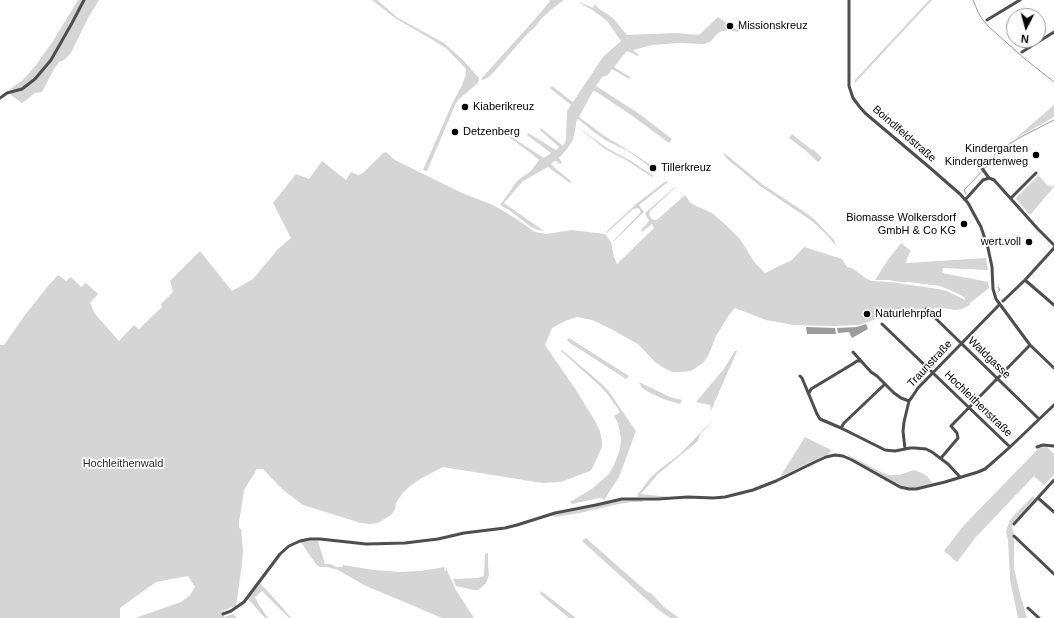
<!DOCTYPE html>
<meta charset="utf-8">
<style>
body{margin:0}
#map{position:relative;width:1054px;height:618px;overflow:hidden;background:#fff;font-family:Helvetica,sans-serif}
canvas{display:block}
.north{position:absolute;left:1006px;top:8px;width:40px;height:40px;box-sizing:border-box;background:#fff;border:1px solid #999;border-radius:50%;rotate:186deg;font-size:11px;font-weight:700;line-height:16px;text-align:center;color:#000}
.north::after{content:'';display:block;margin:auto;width:14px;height:18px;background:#000;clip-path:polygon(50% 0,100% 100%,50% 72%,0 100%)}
</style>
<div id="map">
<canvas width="1054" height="618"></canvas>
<div class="north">N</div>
</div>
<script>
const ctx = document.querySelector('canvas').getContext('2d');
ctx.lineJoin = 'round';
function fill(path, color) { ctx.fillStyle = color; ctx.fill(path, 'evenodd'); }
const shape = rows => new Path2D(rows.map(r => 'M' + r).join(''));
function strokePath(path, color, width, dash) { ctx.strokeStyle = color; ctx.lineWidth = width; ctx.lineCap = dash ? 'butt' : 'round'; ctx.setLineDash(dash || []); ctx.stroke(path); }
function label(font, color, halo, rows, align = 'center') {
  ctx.font = font + ' Helvetica,sans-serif'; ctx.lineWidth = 3.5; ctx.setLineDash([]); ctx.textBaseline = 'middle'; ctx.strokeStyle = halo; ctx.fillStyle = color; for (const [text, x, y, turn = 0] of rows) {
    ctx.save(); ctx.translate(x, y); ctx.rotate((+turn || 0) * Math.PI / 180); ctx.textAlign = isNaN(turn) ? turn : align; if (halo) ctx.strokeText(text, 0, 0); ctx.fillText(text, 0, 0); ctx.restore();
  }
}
fill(shape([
 [78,0,99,0,88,18,71,53,64,60,59,62,53,71,42,92,35,93,22,103,11,95,10,89,23,80,36,65,53,41],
 [372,0,377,0,398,18,444,43,463,60,479,78,479,80,478,83,458,100,456,103,427,171,423,170,453,102,462,85,466,74,466,69,446,48,426,36,395,18],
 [549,0,564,0,552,9,542,18,535,27,528,33,493,73,487,78,483,80,481,79,535,19,550,1],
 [929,0,932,0,855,83,855,80],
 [580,2,593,8,595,4,598,8,613,18,627,35,676,33,699,35,718,17,739,31,738,32,728,30,719,32,710,42,704,44,679,43,652,45,633,50,639,55,638,56,627,51,614,67,630,77,629,79,612,69,608,75,602,77,596,86,638,113,672,139,669,143,634,117,595,91,593,91,579,117,603,135,639,157,653,167,657,173,638,158,626,150,605,140,594,132,578,119,576,122,576,126,607,148,631,161,654,176,652,177,626,160,605,149,576,126,573,140,567,149,559,158,562,163,560,164,556,161,554,161,551,164,556,169,571,181,570,183,548,167,523,181,504,203,544,231,538,230,531,227,509,210,500,205,518,180,531,171,539,160,532,154,493,125,544,158,551,153,527,135,528,133,556,150,559,147,540,130,541,128,563,146,566,140,567,111,571,105,550,88,552,86,573,102,603,57,621,41,607,21,594,11,580,3],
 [1054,105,1054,117,1017,138,1017,137],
 [792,134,812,150,813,149,822,158,818,162,805,150,789,138],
 [386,152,395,160,462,193,493,205,515,218,535,232,546,234,572,230,605,234,611,242,614,257,617,264,654,228,652,224,642,232,641,230,649,221,645,213,675,187,676,187,650,211,649,214,651,218,654,220,657,220,685,195,690,202,694,205,712,213,728,227,740,239,755,263,765,273,792,260,804,247,842,259,847,267,852,268,867,279,872,281,891,282,938,289,947,291,965,300,965,298,961,295,945,288,940,286,908,282,901,282,888,280,875,280,887,261,901,243,911,251,907,258,906,263,986,258,988,270,943,268,942,273,988,282,989,288,970,303,970,305,962,309,955,310,943,308,917,309,882,317,859,325,834,326,793,325,766,320,735,308,729,315,716,336,709,354,704,362,700,365,691,371,681,372,672,372,664,368,655,362,638,344,611,329,592,320,577,317,565,321,552,328,545,345,576,390,595,421,600,431,602,441,602,447,592,469,590,471,561,482,542,483,443,467,420,479,410,486,402,494,396,503,395,510,391,515,378,523,371,524,361,523,303,505,282,489,263,469,257,469,244,490,239,522,239,528,241,529,243,551,242,564,236,606,222,611,224,617,233,614,237,618,135,618,181,602,190,595,195,587,188,576,156,582,120,608,120,618,0,618,0,345,4,345,25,315,48,286,58,275,66,281,71,277,81,287,86,283,98,294,90,303,95,314,119,341,134,325,139,329,162,307,161,304,173,292,170,281,200,251,232,291,253,279,278,249,291,238,273,203,296,174,309,179,322,161,346,180,351,172,358,175,363,173,383,153],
 [723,152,762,184,803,211,814,219,834,240,836,246,827,235,812,221,760,186,726,158],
 [1038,176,1040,177,1048,186,1050,185,1052,187,1054,184,1054,187,1030,215,1016,199,1017,197],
 [666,181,668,182,639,205,644,212,613,242,613,241,640,213,640,210,638,208,633,209,607,233,607,231,636,204],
 [569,338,629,376,626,379,570,343,567,340],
 [562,350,602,384,610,393,636,431,619,477,604,500,602,498,599,498,572,504,570,502,593,488,609,474,614,465,620,449,621,439,618,423,614,416,620,412,608,395,600,386,561,351],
 [735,351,737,351,710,413,711,407,710,405,696,402,723,370],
 [639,382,670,397,682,400,680,404,666,400,652,394,642,388],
 [714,421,700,434,698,441,658,474,641,494,670,497,637,497,638,494,650,478,660,469,680,454,705,428],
 [805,437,831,450,828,455,821,457,780,477],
 [1047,447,1054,454,1054,475,1044,485,1034,476,976,537,957,562,944,551,964,525,1039,448],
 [848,455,879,471,888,475,899,475,914,470,922,473,928,477,932,483,915,488,908,488,903,486,897,484,848,456],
 [1033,496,1035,498,1012,525,1014,536,1014,568,1019,590,1027,618,1018,618,1010,580,1008,539,1007,537,1006,531,1010,520,1017,512],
 [631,500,643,500,643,502,632,502,619,504,580,513,555,517,552,515,594,507,618,501],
 [586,538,646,591,652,594,664,607,679,618,670,618,656,608,582,541],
 [310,541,318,541,325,564,330,564,332,565,337,567,342,567,343,565,374,570,400,572,420,571,445,567,444,570,446,571,446,568,456,590,474,618,442,618,364,585,338,570,327,567,320,567,316,564,308,553,301,542],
 [488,553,488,565,489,575,486,583,482,587,478,590,474,590,456,586,453,579,477,578,484,576,485,554],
 [260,583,282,607,291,618,289,618,262,591,255,597,259,605,268,618,265,618,248,599],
 [541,591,554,601,576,618,569,618,540,594]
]), '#d5d5d5');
fill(shape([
 [866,324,868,329,852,338,849,332,838,333,837,328,857,327],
 [806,327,835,328,836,334,807,334]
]), '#9c9c9c');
strokePath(shape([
 [973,0,978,12,982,19,989,27,1025,59,1054,82],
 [966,194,964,190,965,189,991,162,992,158,996,153,1003,148,1019,138,1054,120],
 [998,292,1000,290,998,287]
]), '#9c9c9c', 1);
strokePath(shape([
 [849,0,849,86,853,98,859,106,865,113,929,167,960,194,968,203,981,227,988,248,992,267,993,289,996,299,1030,345,1054,368],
 [987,20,1020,0],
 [1022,52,1054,32],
 [0,98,7,93,22,89,35,79,51,60,72,23,84,0],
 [987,160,981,167,989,178],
 [1011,198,1036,173],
 [965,200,983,180,989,178,994,180,1037,228,1054,245],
 [1025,280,1054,305],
 [1003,301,1025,280,1054,248],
 [926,309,1039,419],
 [882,324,1010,447],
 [853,352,871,372,877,376,894,393,901,398,909,401],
 [800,376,802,378,817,414,820,419,841,428,885,450,895,451,910,448,915,448,926,449,932,452,948,464,960,477],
 [809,393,811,389,851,365,857,361,861,361],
 [841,428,844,423,885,384],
 [1037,447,1043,445,1054,446],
 [905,449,903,431,904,422,909,401,912,397,918,388,999,305],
 [941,458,958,438,957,433,951,426,1030,345],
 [1038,498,1054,512],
 [1014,524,1054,480],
 [1014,536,1054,574],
 [1028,608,1039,618],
 [223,614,231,611,244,602,280,554,289,546,300,541,310,539,320,539,366,544,405,543,438,539,464,533,505,528,517,525,555,513,596,505,622,499,658,499,688,497,713,498,725,497,753,490,776,481,817,461,826,457,835,455,843,456,852,460,900,487,909,489,916,489,945,482,978,472,985,469,992,463,1010,447,1054,405]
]), '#4e4e4e', 3);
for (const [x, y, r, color] of [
 [730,26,4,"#000"],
 [465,107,4,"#000"],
 [455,132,4,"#000"],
 [1036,155,4,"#000"],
 [653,168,4,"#000"],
 [964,224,4,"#000"],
 [1029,242,4,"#000"],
 [867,314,4,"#000"]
]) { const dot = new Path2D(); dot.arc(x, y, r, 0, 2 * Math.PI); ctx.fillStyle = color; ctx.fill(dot); strokePath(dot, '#fff', 1.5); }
label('11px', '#000', '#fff', [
 ["Missionskreuz",738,26],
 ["Kiaberikreuz",473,107],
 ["Detzenberg",463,132],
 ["Kindergarten",1028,149,"right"],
 ["Kindergartenweg",1028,162,"right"],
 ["Tillerkreuz",661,168],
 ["Biomasse Wolkersdorf",956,218,"right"],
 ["GmbH & Co KG",956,231,"right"],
 ["wert.voll",1021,242,"right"],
 ["Naturlehrpfad",875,314]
], 'left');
label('11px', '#000', '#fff', [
 ["Boindlfeldstraße",904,134,41],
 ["Waldgasse",989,358,44],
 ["Traunstraße",930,364,-47],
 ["Hochleithenstraße",978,404,44]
]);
label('11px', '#2c2c2c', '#fff', [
 ["Hochleithenwald",123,464]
]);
</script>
